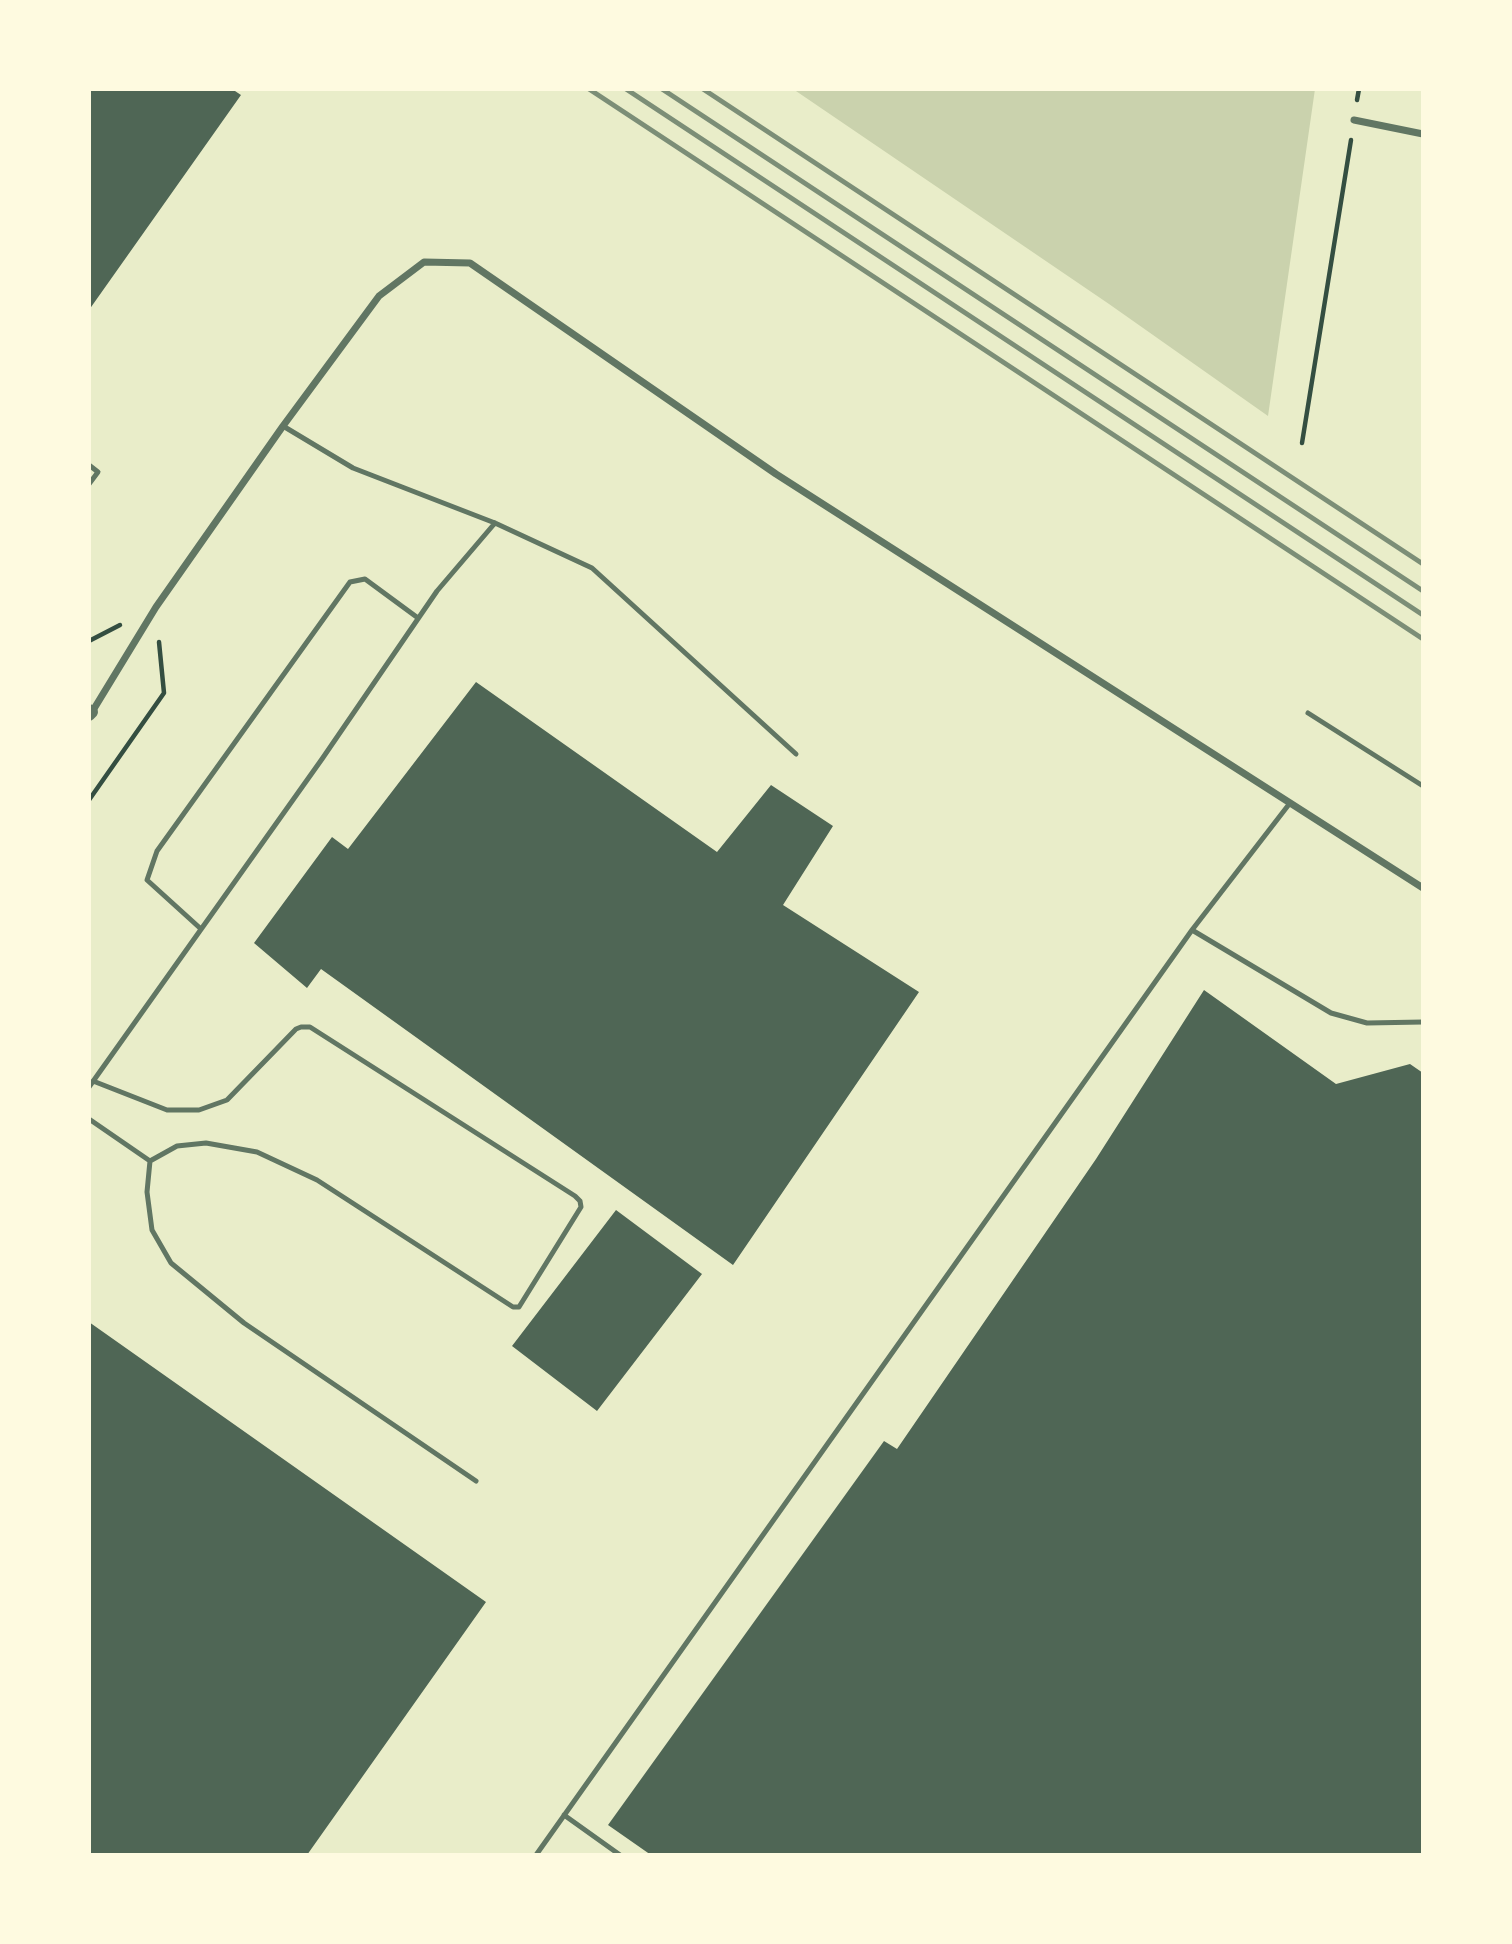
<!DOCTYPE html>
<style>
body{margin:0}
#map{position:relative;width:1512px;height:1944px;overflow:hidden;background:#e9edc9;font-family:Karla,sans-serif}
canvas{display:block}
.frame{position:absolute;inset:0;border:91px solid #fefae0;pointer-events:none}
</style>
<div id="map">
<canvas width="1512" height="1944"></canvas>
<div class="frame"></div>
</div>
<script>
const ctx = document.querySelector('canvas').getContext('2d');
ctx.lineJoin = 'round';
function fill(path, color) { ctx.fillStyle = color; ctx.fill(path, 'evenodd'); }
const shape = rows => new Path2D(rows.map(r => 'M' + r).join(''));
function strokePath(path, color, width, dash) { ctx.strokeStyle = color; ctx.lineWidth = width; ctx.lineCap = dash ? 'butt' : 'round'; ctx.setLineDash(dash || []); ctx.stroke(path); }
fill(shape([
 [793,89,1315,89,1268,416,1109,304]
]), '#cad2ad');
fill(shape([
 [89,89,232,89,241,95,89,310],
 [476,682,717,852,771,785,833,826,783,905,919,992,733,1265,321,969,307,988,254,943,332,837,348,849],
 [1204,990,1336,1084,1410,1064,1423,1073,1423,1855,651,1855,608,1825,884,1441,897,1449,1096,1159],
 [616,1210,702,1274,597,1411,512,1346],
 [89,1322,486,1602,307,1855,89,1855]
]), '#4f6655');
strokePath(shape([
 [1357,100,1359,89],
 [1302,443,1351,140],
 [89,641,120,625],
 [89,800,164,693,159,642]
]), '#344e41', 4.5);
strokePath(shape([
 [283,426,353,468,495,523,592,568,796,754],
 [89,465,98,472,89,484],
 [1308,713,1423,786],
 [201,929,147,880,157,851,350,582,365,579,418,618],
 [1192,930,1331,1013,1367,1023,1423,1022],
 [93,1081,167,1110,199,1110,227,1100,296,1029,301,1027,310,1027,575,1196,580,1201,581,1207,519,1307,513,1307,317,1180,257,1152,206,1143,177,1146,150,1161],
 [89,1087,322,759,437,591,495,523],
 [89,1119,150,1161],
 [150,1161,147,1192,152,1230,171,1263,244,1323,476,1481],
 [564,1815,620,1855],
 [536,1855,1192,930,1290,803]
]), '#617663', 5);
strokePath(shape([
 [1354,120,1423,134],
 [92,712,156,607,283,426,379,296,424,262,470,263,776,474,1423,888]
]), '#617663', 7);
strokePath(shape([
 [89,710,92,712,89,715]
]), '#617663', 12);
strokePath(shape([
 [589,89,1423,639],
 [626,89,1423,615],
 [662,89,1423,591],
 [703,89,1423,564]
]), '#7c8e77', 5);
</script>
